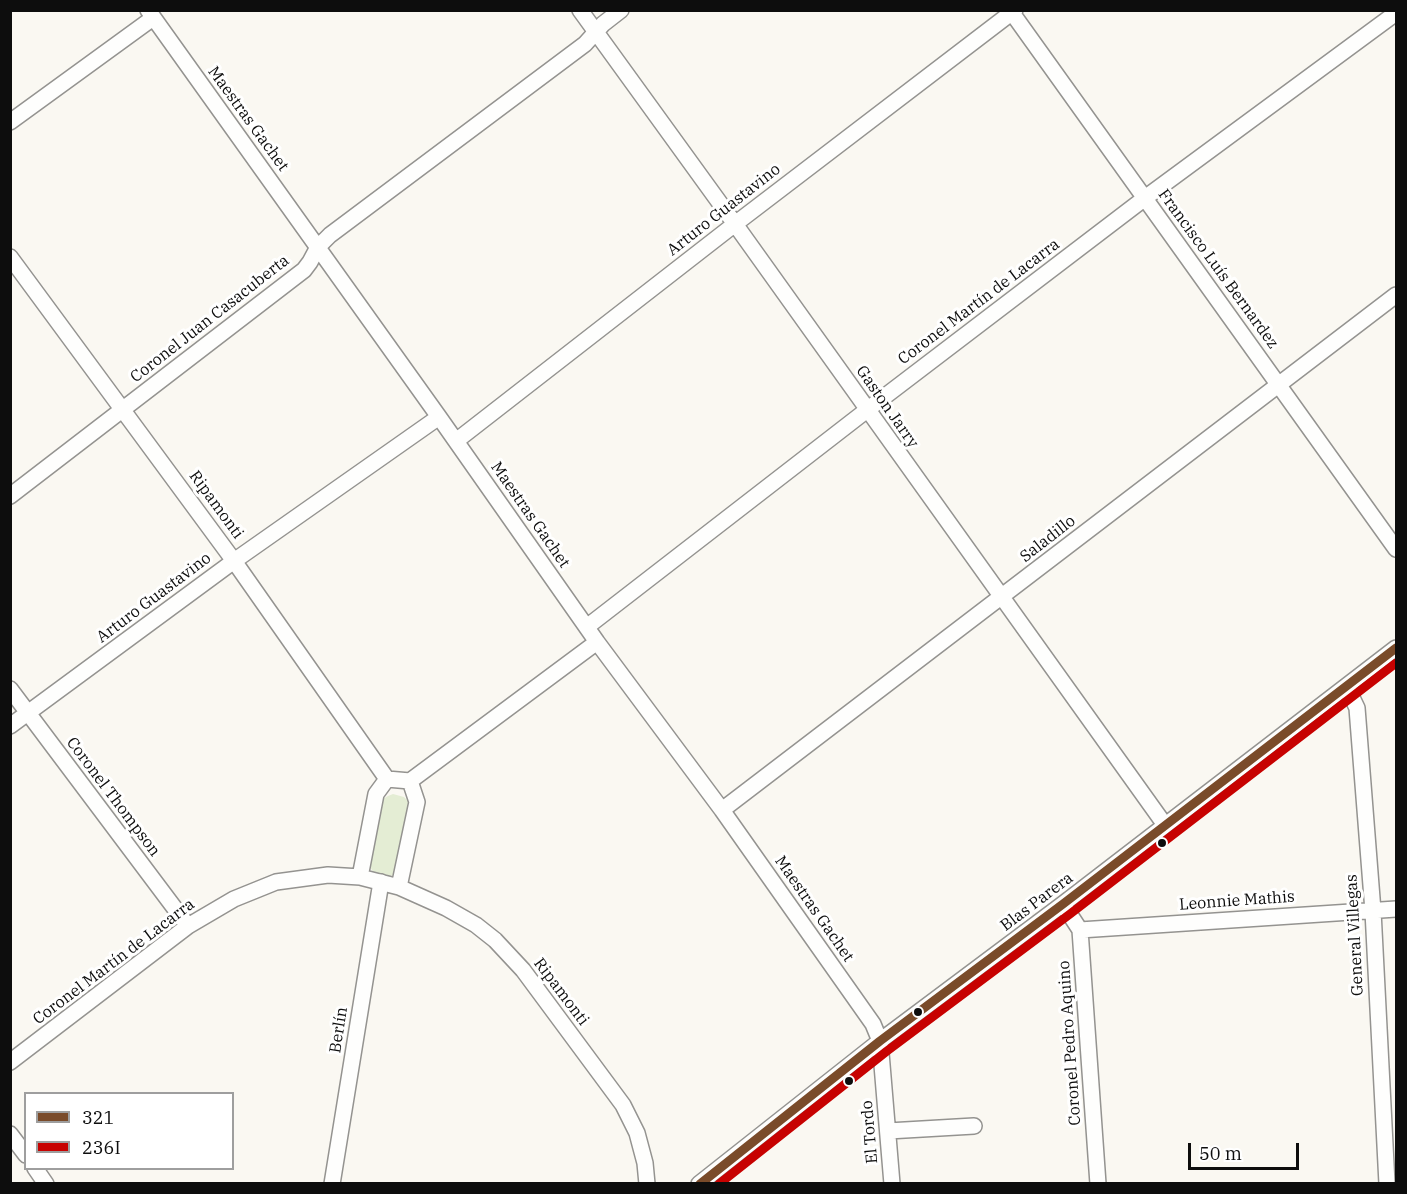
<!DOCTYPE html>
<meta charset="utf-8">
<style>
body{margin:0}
#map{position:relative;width:1407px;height:1194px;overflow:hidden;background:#faf8f2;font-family:"IBM Plex Serif",serif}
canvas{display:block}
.frame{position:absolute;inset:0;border:12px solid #0d0d0d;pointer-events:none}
.legend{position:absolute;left:24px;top:1092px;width:210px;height:78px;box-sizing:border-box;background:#fff;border:2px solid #9e9e9e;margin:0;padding:8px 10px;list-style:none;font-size:18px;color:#0d0d0d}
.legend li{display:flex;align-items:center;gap:12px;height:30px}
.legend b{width:30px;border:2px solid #9e9e9e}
.scale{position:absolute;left:1188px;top:1143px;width:111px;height:27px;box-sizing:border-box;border:3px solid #0d0d0d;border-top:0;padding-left:8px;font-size:18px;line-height:21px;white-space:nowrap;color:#0d0d0d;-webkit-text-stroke:4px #fff;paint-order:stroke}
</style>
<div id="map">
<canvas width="1407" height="1194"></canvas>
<div class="frame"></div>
<ul class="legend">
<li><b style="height:8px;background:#7a4b2a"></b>321</li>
<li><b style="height:8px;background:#c70201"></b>236I</li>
</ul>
<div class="scale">50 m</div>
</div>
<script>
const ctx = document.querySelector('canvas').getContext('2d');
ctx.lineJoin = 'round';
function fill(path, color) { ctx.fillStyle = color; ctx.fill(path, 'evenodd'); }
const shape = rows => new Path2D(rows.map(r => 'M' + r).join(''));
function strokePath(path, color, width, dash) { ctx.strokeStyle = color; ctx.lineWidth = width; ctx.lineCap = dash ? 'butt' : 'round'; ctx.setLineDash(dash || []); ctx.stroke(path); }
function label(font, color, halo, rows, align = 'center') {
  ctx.font = font + ' "IBM Plex Serif",serif'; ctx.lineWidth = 6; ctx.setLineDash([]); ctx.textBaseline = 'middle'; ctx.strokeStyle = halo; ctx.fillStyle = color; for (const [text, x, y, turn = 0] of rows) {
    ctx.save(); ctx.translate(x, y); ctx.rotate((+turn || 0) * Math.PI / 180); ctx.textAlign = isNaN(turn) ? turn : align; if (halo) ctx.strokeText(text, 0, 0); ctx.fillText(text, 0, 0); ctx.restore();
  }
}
fill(shape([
 [393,794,404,797,408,801,409,807,396,872,391,876,386,878,375,875,369,865,381,804,383,799,388,796]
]), '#e4edd4');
const minor = shape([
 [148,10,439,417,597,642,722,810,873,1024,880,1041,892,1184],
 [580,10,735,224,1165,825],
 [1010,10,1396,549],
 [10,122,153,18],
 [10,257,234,561,387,779],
 [456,441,735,224,1015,10],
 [10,496,304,270,310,262,318,247,330,235,585,44,603,24,621,10],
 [588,626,867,410,1145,198,1396,13],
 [1347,687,1357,708,1373,911,1387,1184],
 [10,689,188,926],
 [10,726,234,561,439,417],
 [387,779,410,781,597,642],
 [722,810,1396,295],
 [360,877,376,794,387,779],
 [399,887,417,802,410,781],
 [1063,904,1080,930,1098,1184],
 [1080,930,1396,909],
 [10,1062,188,926,234,899,276,882,328,875,360,877,399,887,446,908,476,925,495,940,523,970,623,1105,637,1133,645,1163,647,1184],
 [888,1131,974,1126],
 [10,1134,26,1155],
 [35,1168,46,1184],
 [332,1184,381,882],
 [699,1184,880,1041,1063,904,1396,648]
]);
strokePath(minor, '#949390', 18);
strokePath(minor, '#fefefd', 15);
strokePath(shape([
 [700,1184,880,1041,1063,904,1396,648]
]), '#7a4b2a', 9);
strokePath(shape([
 [719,1184,887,1051,1070,914,1396,663]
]), '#c70201', 9);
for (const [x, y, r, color] of [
 [1162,843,5,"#0d0d0d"],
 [918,1012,5,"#0d0d0d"],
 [849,1081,5,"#0d0d0d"]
]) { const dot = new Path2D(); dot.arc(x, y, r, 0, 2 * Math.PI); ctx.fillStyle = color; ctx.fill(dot); strokePath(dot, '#fff', 2); }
label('16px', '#0d0d0d', '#fff', [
 ["Maestras Gachet",248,119,54],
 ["Arturo Guastavino",724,210,-38],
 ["Francisco Luís Bernardez",1218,269,54],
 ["Coronel Martín de Lacarra",979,302,-37],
 ["Coronel Juan Casacuberta",210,319,-38],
 ["Gaston Jarry",887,407,55],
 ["Ripamonti",216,505,54],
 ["Maestras Gachet",530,515,55],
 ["Saladillo",1048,539,-38],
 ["Arturo Guastavino",154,598,-37],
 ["Coronel Thompson",113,797,53],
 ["Leonnie Mathis",1237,901,-4],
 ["Blas Parera",1037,902,-37],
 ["Maestras Gachet",814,909,55],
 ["General Villegas",1355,935,-93],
 ["Coronel Martín de Lacarra",114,962,-37],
 ["Ripamonti",561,992,53],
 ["Berlín",339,1030,-81],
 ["Coronel Pedro Aquino",1070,1043,-94],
 ["El Tordo",870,1132,-95]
]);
</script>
